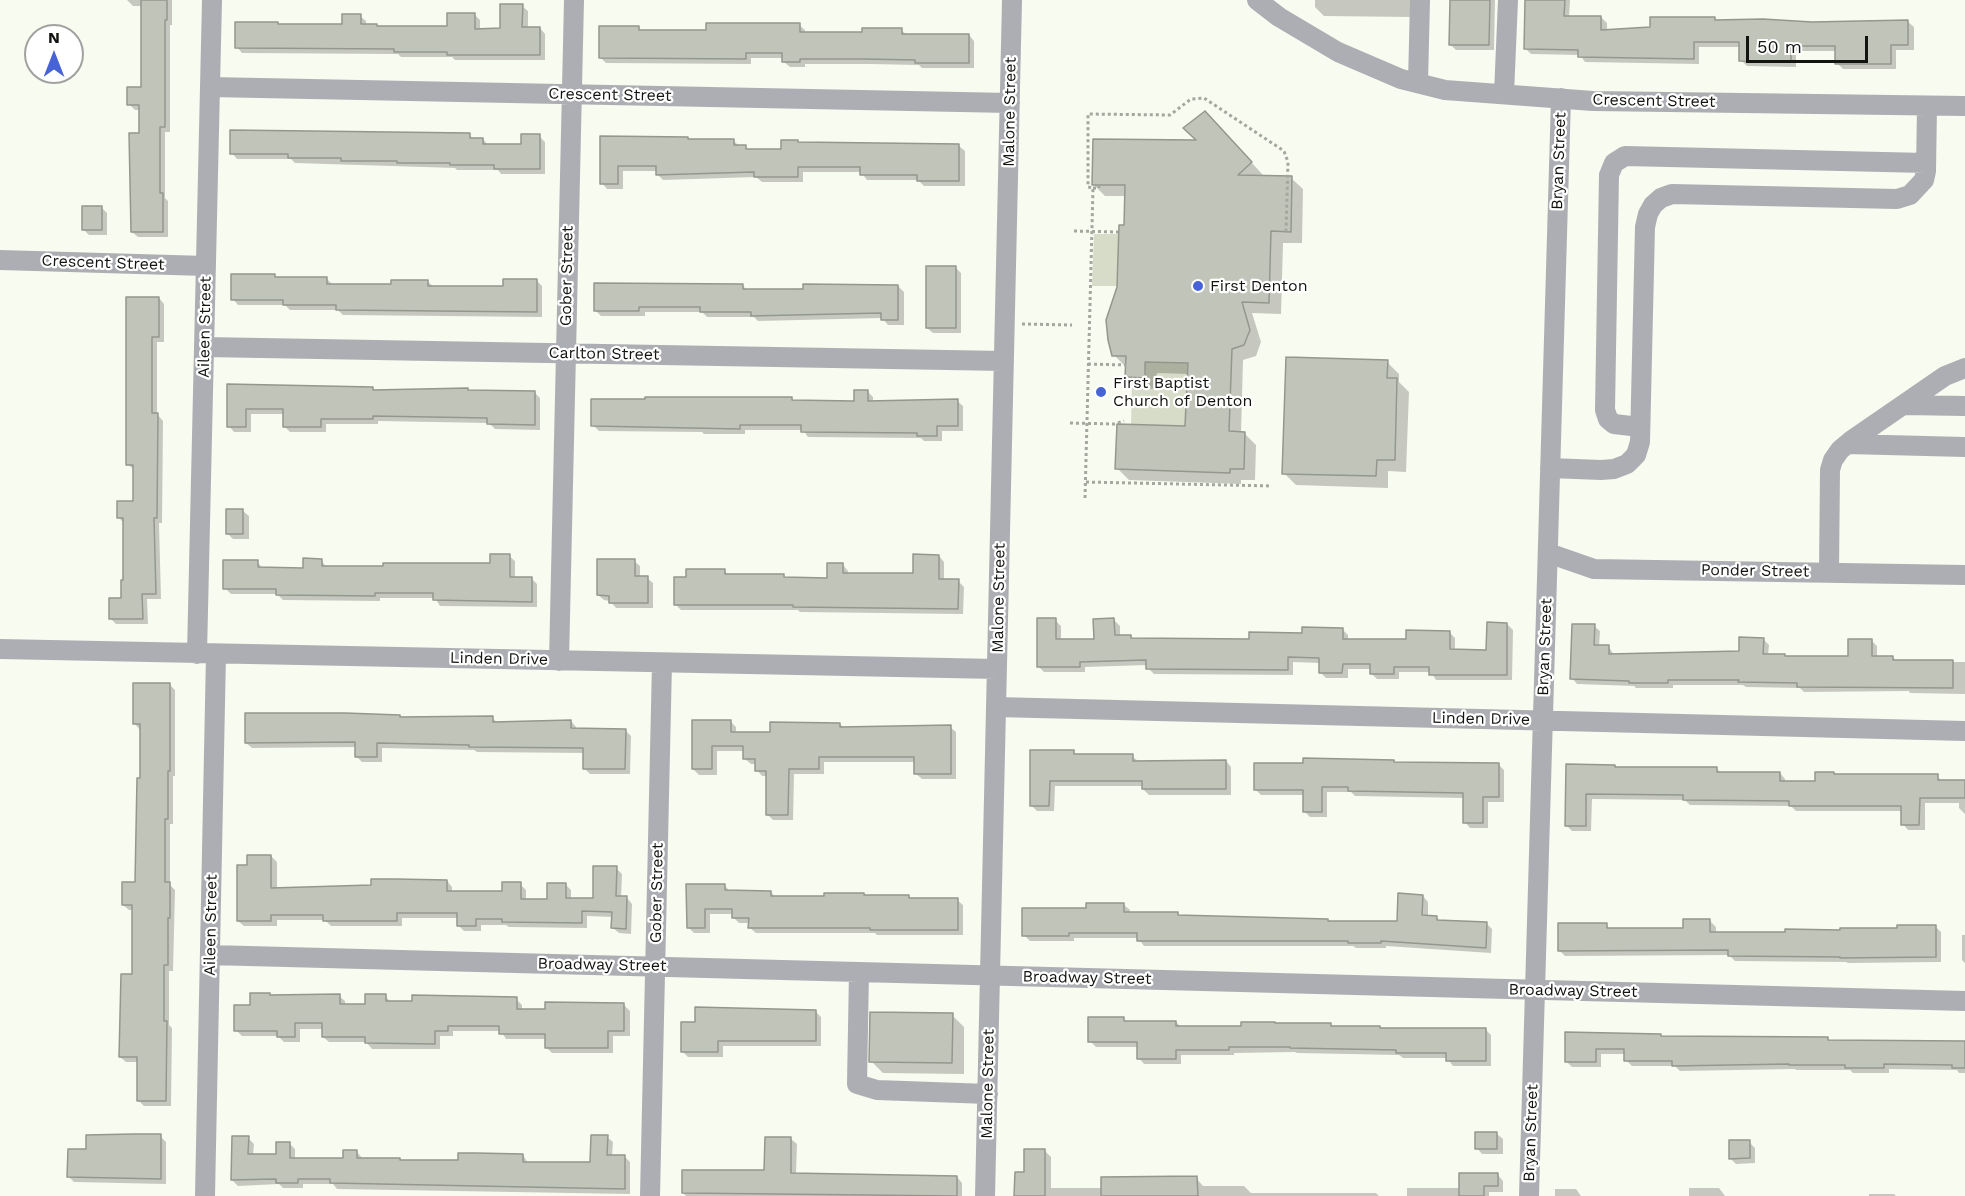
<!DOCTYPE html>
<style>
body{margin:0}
#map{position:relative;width:1965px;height:1196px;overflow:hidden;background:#f8fbef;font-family:"Work Sans",sans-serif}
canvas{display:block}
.north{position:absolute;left:24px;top:24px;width:60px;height:60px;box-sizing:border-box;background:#fff;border:2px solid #a1a19f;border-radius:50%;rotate:0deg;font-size:16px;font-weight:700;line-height:24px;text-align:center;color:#131410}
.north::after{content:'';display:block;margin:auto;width:21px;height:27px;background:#4763d6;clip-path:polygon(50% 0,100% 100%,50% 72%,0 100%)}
.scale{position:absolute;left:1746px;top:36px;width:122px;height:27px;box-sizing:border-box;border:3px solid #131410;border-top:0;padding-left:8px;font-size:18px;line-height:21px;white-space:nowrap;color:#131410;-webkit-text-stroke:4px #fff;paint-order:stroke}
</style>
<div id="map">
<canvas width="1965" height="1196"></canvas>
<div class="north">N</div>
<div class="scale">50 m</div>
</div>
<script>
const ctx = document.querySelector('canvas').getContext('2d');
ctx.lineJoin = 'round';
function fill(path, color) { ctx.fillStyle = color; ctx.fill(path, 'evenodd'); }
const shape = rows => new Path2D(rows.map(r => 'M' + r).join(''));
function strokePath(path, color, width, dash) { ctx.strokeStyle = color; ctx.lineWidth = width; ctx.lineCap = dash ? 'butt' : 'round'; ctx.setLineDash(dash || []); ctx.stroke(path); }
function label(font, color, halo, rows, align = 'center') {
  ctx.font = font + ' "Work Sans",sans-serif'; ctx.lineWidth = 4.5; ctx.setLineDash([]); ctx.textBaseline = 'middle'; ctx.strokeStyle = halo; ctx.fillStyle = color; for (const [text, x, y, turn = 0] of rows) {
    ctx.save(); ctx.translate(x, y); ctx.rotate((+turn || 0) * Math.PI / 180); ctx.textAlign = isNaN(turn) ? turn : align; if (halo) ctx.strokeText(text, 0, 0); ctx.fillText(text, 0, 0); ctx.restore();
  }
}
fill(shape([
 [1094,234,1118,234,1118,286,1092,286],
 [1188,359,1185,426,1131,425,1132,377,1145,377,1145,362]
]), '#d6dcc7');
fill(shape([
 [127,0,172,0,172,25,170,25,170,132,165,132,165,198,168,201,168,237,138,237,132,232,140,134,140,110,135,110,129,104,143,89,142,6,133,6],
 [1315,0,1410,0,1410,17,1324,16,1315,7],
 [1451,0,1495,0,1494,50,1456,50,1450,44],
 [1527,0,1570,0,1569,17,1601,17,1607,23,1607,31,1651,29,1714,18,1717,21,1812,23,1908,22,1914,27,1914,50,1896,50,1896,69,1843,69,1837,63,1837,51,1796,51,1796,67,1747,66,1741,60,1741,47,1699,47,1699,64,1585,62,1580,55,1531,54,1525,48],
 [522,6,528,11,528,28,540,28,545,34,545,60,455,60,452,57,401,57,398,54,242,53,237,47,278,24,280,26,343,25,360,16,366,21,366,26,449,28,474,14,480,20,480,30,502,30],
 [799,25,805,30,805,33,864,33,901,30,907,35,969,35,974,41,974,68,922,68,919,65,869,64,805,64,805,67,790,67,784,62,784,58,751,58,751,64,606,63,600,57,638,27,643,32,708,32],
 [1217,125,1263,175,1260,177,1291,178,1303,189,1302,243,1283,243,1281,314,1252,313,1261,342,1256,356,1243,360,1241,433,1245,434,1256,445,1255,480,1241,480,1241,484,1129,480,1117,468,1187,428,1189,374,1157,373,1156,389,1139,388,1127,376,1126,367,1114,355,1126,227,1126,196,1105,196,1093,184,1199,142],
 [469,135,474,139,483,139,488,145,522,145,539,136,545,142,545,174,501,174,498,170,457,170,455,168,295,163,291,159,237,159,232,153],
 [602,137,690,141,733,140,739,146,745,146,749,151,783,151,798,141,800,144,959,146,965,151,965,186,924,186,918,180,867,180,861,172,803,172,803,182,762,182,756,177,663,180,657,174,657,171,623,171,623,189,607,189,602,183],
 [101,207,107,213,107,235,89,235,83,229],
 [955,267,961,273,961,333,933,333,927,328],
 [274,276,277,279,327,279,332,284,393,286,428,282,434,287,504,287,536,280,542,286,542,317,343,315,338,310,290,310,285,305,238,305,233,299],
 [742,285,747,290,898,286,904,292,904,325,888,325,882,318,758,321,754,317,707,317,702,312,645,312,645,316,601,316,595,310],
 [159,298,164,304,164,342,157,342,157,414,163,421,162,523,159,523,161,599,147,599,148,624,116,624,110,618,123,599,125,582,124,523,118,517,134,502,135,470,127,464],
 [1387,362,1399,374,1399,382,1409,392,1406,472,1388,471,1388,488,1296,485,1284,473],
 [229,386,373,388,376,391,535,393,540,398,540,430,495,429,489,423,378,421,378,424,326,424,326,432,290,432,284,426,284,414,251,414,251,432,234,432,229,426],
 [867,391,873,397,873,403,957,401,963,406,963,431,942,431,942,441,924,441,921,438,808,437,803,430,745,430,745,434,704,434,702,432,599,431,593,425,791,398,794,401,855,403],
 [243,511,249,516,249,539,233,539,227,533],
 [509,556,515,561,515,578,531,578,537,584,537,607,440,606,435,598,380,598,380,601,283,600,277,594,231,594,225,588,257,562,263,568,304,569,321,560,327,568,492,565],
 [939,556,944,562,944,581,958,581,964,587,963,614,800,612,798,610,681,610,675,604,688,578,724,570,729,576,783,576,786,579,828,579,843,565,848,571,848,575,915,575],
 [634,561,640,566,640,577,647,578,653,583,653,608,616,608,610,601,604,600,598,595],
 [1055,620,1061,626,1061,640,1095,640,1114,620,1120,626,1120,636,1131,636,1134,640,1250,640,1342,629,1348,635,1348,641,1407,641,1449,632,1455,638,1455,650,1488,651,1507,624,1513,630,1512,680,1436,680,1431,672,1399,672,1399,679,1377,679,1371,673,1371,669,1348,669,1348,678,1326,678,1320,672,1320,663,1293,662,1293,675,1154,674,1148,668,1148,665,1085,667,1085,672,1044,672,1038,666],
 [1594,626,1600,631,1599,647,1609,647,1614,655,1740,653,1763,639,1769,645,1768,655,1786,657,1850,657,1871,640,1877,646,1877,657,1893,657,1897,662,1965,662,1965,694,1910,693,1909,691,1804,692,1800,688,1746,687,1743,685,1673,685,1673,688,1636,688,1634,686,1577,684,1572,678],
 [169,684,175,690,175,776,173,776,173,824,170,824,170,885,175,890,173,971,169,971,169,1025,172,1028,171,1106,144,1106,139,1101,139,1062,126,1062,120,1057,133,976,133,910,129,910,123,905,136,884,142,779,140,730,135,724],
 [492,718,498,723,571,721,576,727,576,730,625,730,631,736,630,774,590,774,584,768,585,753,477,752,474,750,382,748,382,762,362,762,356,756,356,747,252,748,246,743,402,719],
 [731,722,736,727,736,734,772,734,840,724,844,728,950,727,956,732,956,779,922,779,916,774,916,762,824,762,824,774,794,774,793,820,773,820,767,814,768,776,762,776,757,770,757,764,751,764,745,759,745,751,717,751,717,775,699,775,693,769],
 [1032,751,1074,752,1077,756,1132,756,1138,761,1226,761,1231,767,1231,795,1149,795,1143,789,1143,786,1055,786,1054,811,1037,811,1031,805],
 [1395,764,1498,764,1504,770,1504,802,1488,802,1488,828,1470,828,1465,822,1465,798,1355,796,1351,792,1327,792,1327,817,1310,817,1304,811,1304,795,1261,795,1255,789],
 [1567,766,1616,768,1716,768,1721,773,1780,773,1785,779,1785,782,1817,782,1834,773,1836,776,1937,776,1943,782,1965,782,1965,814,1959,808,1959,803,1925,803,1925,830,1908,830,1903,824,1903,811,1796,811,1791,806,1690,805,1685,800,1592,799,1591,831,1572,831,1566,825],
 [271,856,277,862,277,889,373,887,447,881,452,887,452,892,504,892,520,884,526,890,526,900,548,900,565,884,571,890,571,900,594,900,616,868,622,874,621,898,627,898,632,904,631,934,619,933,613,928,613,917,587,916,587,928,509,927,506,925,481,925,481,931,464,931,458,925,458,918,402,918,402,926,331,926,325,920,277,920,277,926,244,926,238,921,248,867],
 [724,885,731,892,771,892,775,897,909,896,912,900,957,900,963,905,963,935,877,935,875,933,756,933,750,928,750,923,739,923,733,917,733,914,710,914,710,933,694,933,688,927],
 [1423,896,1428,902,1428,917,1436,917,1441,922,1486,923,1492,929,1491,953,1386,946,1386,948,1356,948,1353,946,1144,946,1138,938,1074,938,1074,941,1030,941,1024,935,1087,909,1124,905,1130,910,1130,914,1178,914,1180,917,1328,920,1330,923,1399,923],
 [1710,921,1716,927,1716,933,1842,931,1935,926,1941,932,1941,962,1848,963,1846,962,1735,961,1729,955,1565,956,1559,950,1606,925,1610,929,1684,929],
 [1962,935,1965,935,1965,963,1962,960],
 [339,996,345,1001,345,1006,366,1006,385,996,391,1002,516,999,522,1005,522,1010,624,1005,630,1011,630,1036,613,1036,613,1053,552,1053,546,1047,546,1039,506,1039,501,1031,453,1031,453,1036,440,1036,440,1049,372,1049,366,1042,329,1042,323,1037,323,1029,300,1029,300,1042,284,1042,278,1036,242,1036,236,1030,252,1007,271,997],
 [816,1012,821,1017,821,1046,723,1046,723,1057,688,1057,682,1051,697,1023],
 [952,1015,964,1027,964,1074,883,1073,871,1061],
 [1124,1019,1127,1022,1176,1022,1181,1027,1330,1025,1332,1027,1380,1027,1382,1029,1485,1029,1491,1035,1491,1066,1453,1066,1447,1058,1403,1058,1399,1055,1297,1053,1295,1052,1234,1053,1234,1055,1181,1055,1181,1064,1144,1064,1139,1058,1139,1047,1096,1047,1090,1041],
 [1566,1034,1660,1035,1663,1037,1828,1038,1830,1041,1965,1042,1965,1073,1959,1073,1957,1070,1889,1069,1889,1073,1853,1073,1850,1070,1796,1070,1795,1069,1680,1071,1675,1066,1632,1066,1626,1060,1626,1054,1601,1054,1601,1067,1572,1067,1566,1061],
 [1497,1134,1503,1139,1503,1154,1482,1154,1477,1148],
 [160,1136,166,1142,166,1184,74,1182,69,1177,87,1150],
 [607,1137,613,1142,612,1156,625,1157,630,1162,630,1194,337,1189,333,1184,303,1184,303,1188,283,1188,279,1184,238,1186,232,1180,248,1138,254,1144,253,1155,277,1156,289,1143,295,1149,295,1159,345,1160,357,1152,363,1159,400,1159,402,1161,459,1161,523,1155,528,1163,591,1163],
 [791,1139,797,1144,796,1174,957,1177,962,1183,962,1196,686,1196,683,1193,766,1172],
 [1749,1142,1755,1148,1755,1163,1736,1164,1730,1158],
 [1045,1151,1051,1157,1051,1188,1102,1188,1196,1178,1203,1186,1244,1186,1251,1193,1376,1193,1379,1196,1016,1196,1026,1173],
 [1498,1175,1503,1181,1503,1192,1489,1192,1489,1196,1407,1196,1407,1188,1461,1188],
 [1689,1188,1719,1188,1725,1196,1689,1196],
 [1555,1189,1576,1189,1581,1196,1555,1196],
 [1869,1194,1894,1194,1896,1196,1869,1196]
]), '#0003');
const building = shape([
 [141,0,167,0,167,20,165,20,165,127,160,127,160,193,163,193,163,232,131,232,129,133,139,133,139,105,127,105,127,87,141,87,141,0],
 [1450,0,1490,0,1489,45,1449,45,1450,0],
 [1525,0,1565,0,1564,16,1601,16,1601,30,1650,27,1650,17,1715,17,1715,20,1763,19,1812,22,1908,20,1908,45,1891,45,1891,64,1835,64,1835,46,1791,46,1791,62,1739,61,1739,42,1694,42,1694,59,1578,57,1578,50,1524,49,1525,0],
 [500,4,523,4,522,27,540,27,540,55,447,55,447,52,394,52,394,49,235,48,235,22,278,22,278,24,342,24,342,14,361,14,361,24,377,24,377,26,447,26,447,13,475,13,475,29,500,28,500,4],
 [706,23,800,23,800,32,862,32,862,28,902,28,902,34,969,34,969,63,915,63,915,60,862,59,800,59,800,62,782,62,782,53,746,53,746,59,599,58,599,26,639,26,639,30,706,30,706,23],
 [1205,111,1252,162,1238,175,1292,176,1291,232,1271,231,1269,303,1242,302,1250,330,1244,345,1232,349,1229,431,1245,432,1244,469,1230,469,1230,473,1115,469,1117,424,1185,426,1188,363,1145,362,1145,378,1125,377,1126,356,1112,356,1108,340,1106,320,1117,287,1119,225,1124,225,1125,185,1092,185,1093,139,1196,140,1183,128,1205,111],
 [230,130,470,133,470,138,483,138,483,144,521,144,521,134,540,134,540,169,494,169,494,165,450,165,450,163,397,163,397,161,341,161,341,158,288,158,288,154,230,154,230,130],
 [600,136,688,137,688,139,734,139,734,145,746,145,746,149,781,149,781,140,798,140,798,142,959,144,959,181,917,181,917,175,860,175,860,167,798,167,798,177,754,177,754,172,656,175,656,166,618,166,618,184,600,184,600,136],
 [82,206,102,206,102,230,82,230,82,206],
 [926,266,956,266,956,328,926,328,926,266],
 [231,274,275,274,275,277,327,277,327,284,391,284,391,280,428,280,428,286,503,286,503,279,537,279,537,312,336,310,336,305,283,305,283,300,231,300,231,274],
 [594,283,743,284,743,289,803,289,803,284,898,285,898,320,881,320,881,313,751,316,751,312,700,312,700,307,639,307,639,311,594,311,594,283],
 [126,297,159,297,159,337,152,337,152,413,158,413,157,518,154,518,156,594,142,594,143,619,109,619,109,598,121,598,121,580,123,580,123,518,117,518,117,501,133,501,133,465,126,465,126,297],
 [1286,357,1388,360,1387,378,1397,378,1395,460,1377,460,1376,476,1282,474,1286,357],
 [227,384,373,387,373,390,468,388,468,390,535,391,535,425,487,424,487,418,373,416,373,419,321,419,321,427,283,427,283,409,246,409,246,427,227,427,227,384],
 [854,390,868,390,868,401,958,399,958,426,937,426,937,436,917,436,917,433,801,432,801,425,740,425,740,429,591,426,591,399,645,399,645,397,792,397,792,400,854,401,854,390],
 [226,509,243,509,243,534,226,534,226,509],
 [490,554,510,554,510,577,532,577,532,602,433,600,433,593,375,593,375,596,276,595,276,589,223,589,223,560,258,560,258,567,303,568,303,558,322,559,322,566,383,566,383,563,490,563,490,554],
 [913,554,939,555,939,579,959,579,958,609,793,607,793,605,674,605,674,577,686,577,686,569,725,569,725,574,784,574,784,577,827,578,827,563,843,563,843,573,913,573,913,554],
 [597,559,635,559,635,576,648,576,648,603,609,603,609,596,597,595,597,559],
 [1037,618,1056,618,1056,639,1094,639,1093,619,1114,618,1115,635,1131,635,1131,638,1249,639,1249,632,1302,633,1302,627,1343,628,1343,639,1406,639,1406,630,1450,631,1450,649,1486,650,1487,622,1507,623,1507,675,1429,675,1429,667,1394,667,1394,674,1370,674,1370,664,1343,664,1342,673,1319,673,1319,658,1288,657,1288,670,1146,669,1146,660,1080,662,1080,667,1037,667,1037,618],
 [1572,624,1595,624,1594,645,1609,645,1609,654,1739,651,1739,637,1764,638,1763,654,1785,654,1785,656,1848,656,1848,639,1872,639,1872,656,1893,656,1893,660,1953,660,1953,688,1797,687,1797,683,1738,682,1739,680,1668,680,1668,683,1629,683,1629,681,1570,679,1572,624],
 [133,683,170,683,170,771,168,771,168,819,165,819,165,882,170,882,170,918,168,918,168,965,164,965,164,1021,167,1021,166,1101,137,1101,137,1057,119,1057,121,974,132,974,132,905,122,905,122,882,135,882,137,778,140,778,140,724,133,724,133,683],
 [245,713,345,713,400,715,400,717,493,716,493,722,571,720,571,728,626,729,625,769,583,769,583,748,469,747,469,745,377,743,377,757,355,757,355,742,245,743,245,713],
 [692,720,731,720,731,732,770,732,770,722,840,723,840,727,951,725,951,774,914,774,914,757,819,757,819,769,789,769,788,815,766,815,766,771,755,771,755,759,743,759,743,746,712,746,712,769,692,769,692,720],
 [1030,750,1074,750,1074,754,1133,754,1133,761,1226,760,1226,789,1142,789,1142,781,1050,781,1049,806,1030,806,1030,750],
 [1303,758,1394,760,1394,762,1499,763,1499,797,1483,797,1483,823,1463,823,1463,793,1348,791,1348,787,1322,787,1322,812,1303,812,1303,790,1254,790,1254,763,1303,763,1303,758],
 [1566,764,1615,765,1615,767,1717,767,1717,772,1780,772,1780,781,1815,781,1815,772,1834,772,1834,774,1938,774,1938,780,1965,780,1965,798,1920,798,1919,825,1901,825,1901,806,1789,806,1789,801,1683,800,1683,795,1586,794,1586,826,1565,826,1566,764],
 [247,855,271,855,271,888,371,885,371,879,397,879,447,880,447,891,502,891,502,882,521,882,521,899,547,899,547,883,566,883,566,898,593,898,593,866,617,866,616,896,627,896,626,929,611,928,612,912,582,911,582,923,502,922,502,919,476,919,476,926,457,926,457,913,397,913,397,921,323,921,323,915,271,915,271,921,237,921,237,865,247,865,247,855],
 [686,884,725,884,725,890,771,891,771,896,824,896,824,893,864,893,864,895,909,895,909,898,958,898,958,930,870,930,870,928,748,928,749,918,732,918,732,909,705,909,705,928,687,928,686,884],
 [1398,893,1423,895,1422,915,1437,916,1437,920,1487,922,1486,948,1381,941,1381,943,1348,943,1348,941,1137,941,1137,933,1069,933,1069,936,1022,936,1022,908,1086,908,1086,903,1124,903,1124,912,1178,912,1178,915,1328,919,1328,921,1397,921,1398,893],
 [1683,919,1710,919,1710,932,1785,932,1785,929,1840,930,1840,928,1897,928,1897,925,1936,925,1936,957,1840,958,1840,957,1728,956,1728,950,1558,951,1558,923,1607,923,1607,928,1683,928,1683,919],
 [250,993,270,993,270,995,340,994,340,1004,365,1004,365,994,386,994,386,1001,412,1001,412,995,517,997,517,1009,545,1009,545,1002,624,1003,624,1031,608,1031,608,1048,545,1048,545,1034,499,1034,499,1026,448,1026,448,1031,435,1031,435,1044,365,1043,365,1037,322,1037,322,1023,295,1023,295,1037,277,1037,277,1031,234,1031,234,1005,250,1005,250,993],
 [695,1007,816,1010,816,1041,718,1041,718,1052,681,1052,681,1022,695,1022,695,1007],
 [870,1012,953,1013,952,1063,869,1062,870,1012],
 [1088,1017,1124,1017,1124,1021,1176,1021,1176,1026,1241,1026,1241,1022,1275,1022,1275,1023,1331,1023,1331,1026,1380,1026,1380,1028,1486,1028,1486,1061,1446,1061,1446,1053,1396,1053,1396,1050,1290,1048,1290,1047,1229,1047,1229,1050,1176,1050,1176,1059,1137,1059,1137,1042,1088,1042,1088,1017],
 [1565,1032,1661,1034,1661,1036,1828,1037,1828,1040,1965,1041,1965,1068,1952,1068,1952,1065,1884,1064,1884,1068,1845,1068,1845,1065,1789,1065,1789,1064,1672,1066,1672,1061,1624,1061,1624,1049,1596,1049,1596,1062,1565,1062,1565,1032],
 [1475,1132,1497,1132,1497,1149,1475,1149,1475,1132],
 [133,1134,161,1134,161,1179,67,1177,68,1149,86,1149,86,1135,133,1134],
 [591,1135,608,1135,607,1155,625,1155,625,1189,330,1183,330,1179,298,1179,298,1183,276,1183,276,1179,231,1180,232,1136,249,1136,248,1154,276,1154,276,1142,290,1142,290,1158,343,1158,343,1150,357,1150,357,1158,400,1158,400,1160,458,1160,458,1153,476,1153,523,1154,523,1162,590,1162,591,1135],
 [765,1137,791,1137,791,1173,957,1176,957,1196,682,1193,682,1170,764,1170,765,1137],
 [1729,1140,1750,1140,1750,1158,1729,1159,1729,1140],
 [1024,1149,1045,1149,1045,1196,1014,1196,1015,1172,1024,1172,1024,1149],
 [1459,1173,1498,1173,1498,1186,1484,1186,1484,1196,1459,1196,1459,1173],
 [1197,1176,1198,1196,1101,1196,1101,1177,1197,1176]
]);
fill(building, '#c1c5b9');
strokePath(building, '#94978d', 1.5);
strokePath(shape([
 [1093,188,1099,188,1099,185],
 [1074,231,1118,232],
 [1022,324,1072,325],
 [1088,364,1126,365],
 [1070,423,1114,424,1124,421],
 [1086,482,1272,486],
 [1085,498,1093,188,1088,187,1088,114,1170,115,1191,99,1204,98,1284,151,1288,162,1286,232]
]), '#a4a79e', 3, [3, 3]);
strokePath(shape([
 [1257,0,1279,17,1338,52,1401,79,1445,90,1593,101,1965,106],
 [1418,83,1420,0],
 [210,87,1010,103],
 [1504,94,1508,0],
 [0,260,206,266],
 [204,347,1004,361],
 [1903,405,1965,406],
 [1640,427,1614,424,1608,419,1605,410,1609,175,1614,163,1625,156,1926,163],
 [1847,444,1965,447],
 [1550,468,1601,470,1614,469,1627,464,1636,455,1640,442,1645,227,1648,214,1653,205,1661,198,1672,194,1897,199,1910,195,1924,180,1926,171,1927,106],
 [1548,553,1594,569,1965,575],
 [1829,573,1830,470,1833,460,1840,450,1852,440,1945,376,1965,368],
 [0,649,997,669],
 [197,654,212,0],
 [559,661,574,0],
 [996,707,1965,731],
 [210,955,1965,1001],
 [859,972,857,1084,877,1090,988,1094],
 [205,1196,216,654],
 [650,1196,662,663],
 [985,1196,1012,0],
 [1529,1196,1561,98]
]), '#adaeb3', 20);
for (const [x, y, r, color] of [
 [1198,286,6,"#4763d6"],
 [1101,392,6,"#4763d6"]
]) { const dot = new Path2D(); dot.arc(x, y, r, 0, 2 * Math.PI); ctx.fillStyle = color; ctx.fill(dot); strokePath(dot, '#fff', 2); }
label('16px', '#131410', '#fff', [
 ["Crescent Street",610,95,1],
 ["Crescent Street",1654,101,1],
 ["Malone Street",1010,112,-89],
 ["Bryan Street",1559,161,-88],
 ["Crescent Street",103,263,2],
 ["Gober Street",567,276,-89],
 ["Aileen Street",205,327,-89],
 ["Carlton Street",604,354,1],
 ["Ponder Street",1755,571,1],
 ["Malone Street",999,598,-89],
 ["Bryan Street",1545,647,-88],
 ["Linden Drive",499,659,1],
 ["Linden Drive",1481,719,1],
 ["Gober Street",657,893,-89],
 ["Aileen Street",211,925,-89],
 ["Broadway Street",602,965,1],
 ["Broadway Street",1087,978,1],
 ["Broadway Street",1573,991,1],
 ["Malone Street",988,1084,-89],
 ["Bryan Street",1531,1133,-88]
]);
label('16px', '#131410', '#fff', [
 ["First Denton",1210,286],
 ["First Baptist",1113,383],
 ["Church of Denton",1113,401]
], 'left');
</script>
